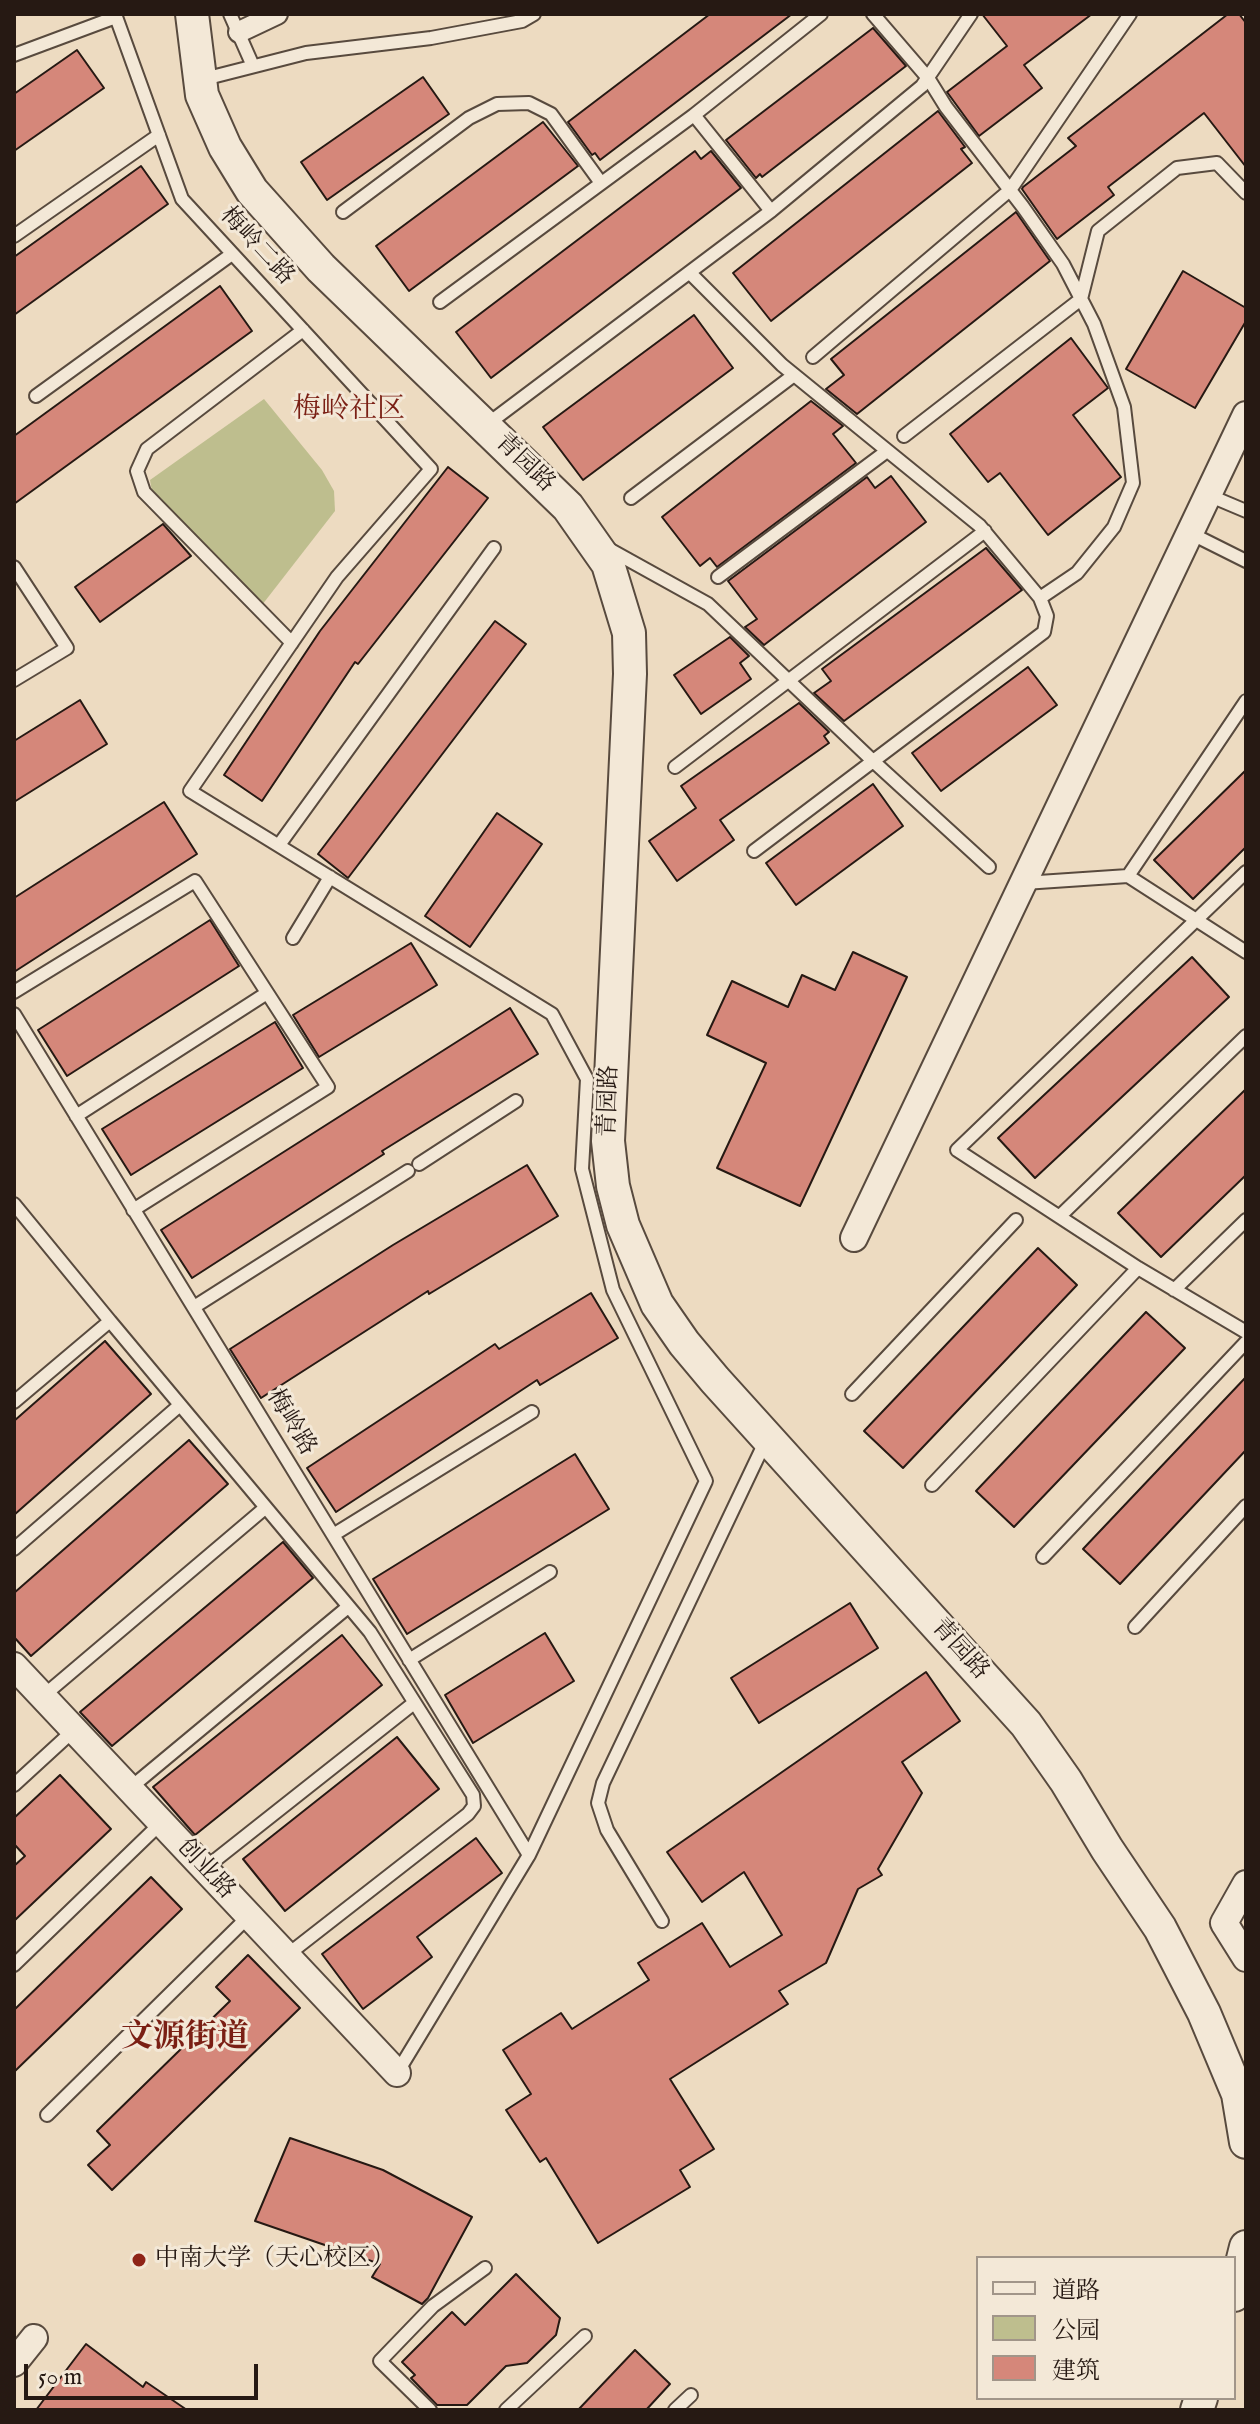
<!DOCTYPE html>
<meta charset="utf-8">
<style>
body{margin:0}
#map{position:relative;width:1260px;height:2424px;overflow:hidden;background:#eddbc1;font-family:"IM FELL English","Noto Serif SC",serif}
canvas{display:block}
.frame{position:absolute;inset:0;border:16px solid #261913;pointer-events:none}
.legend{position:absolute;left:976px;top:2256px;width:260px;height:144px;box-sizing:border-box;background:#f3e8d7;border:2px solid #a19589;margin:0;padding:10px 14px;list-style:none;font-size:24px;color:#261913}
.legend li{display:flex;align-items:center;gap:16px;height:40px}
.legend b{width:40px;border:2px solid #a19589}
.scale{position:absolute;left:24px;top:2364px;width:234px;height:36px;box-sizing:border-box;border:4px solid #261913;border-top:0;padding-left:10px;font-size:24px;line-height:28px;white-space:nowrap;color:#261913;-webkit-text-stroke:6px #f3e8d7;paint-order:stroke}
</style>
<div id="map">
<canvas width="1260" height="2424"></canvas>
<div class="frame"></div>
<ul class="legend">
<li><b style="height:10px;background:#f3e8d7"></b>道路</li>
<li><b style="height:22px;background:#bebe8e"></b>公园</li>
<li><b style="height:22px;background:#d5877a"></b>建筑</li>
</ul>
<div class="scale">50 m</div>
</div>
<script>
const ctx = document.querySelector('canvas').getContext('2d');
ctx.lineJoin = 'round';
function fill(path, color) { ctx.fillStyle = color; ctx.fill(path, 'evenodd'); }
const shape = rows => new Path2D(rows.map(r => 'M' + r).join(''));
function strokePath(path, color, width, dash) { ctx.strokeStyle = color; ctx.lineWidth = width; ctx.lineCap = dash ? 'butt' : 'round'; ctx.setLineDash(dash || []); ctx.stroke(path); }
function label(font, color, halo, rows, align = 'center') {
  ctx.font = font + ' "IM FELL English","Noto Serif SC",serif'; ctx.lineWidth = 6; ctx.setLineDash([]); ctx.textBaseline = 'middle'; ctx.strokeStyle = halo; ctx.fillStyle = color; for (const [text, x, y, turn = 0] of rows) {
    ctx.save(); ctx.translate(x, y); ctx.rotate((+turn || 0) * Math.PI / 180); ctx.textAlign = isNaN(turn) ? turn : align; if (halo) ctx.strokeText(text, 0, 0); ctx.fillText(text, 0, 0); ctx.restore();
  }
}
fill(shape([
 [264,399,322,470,334,491,335,511,262,605,152,492,150,480]
]), '#bebe8e');
const building = shape([
 [710,14,792,14,600,160,595,153,592,155,568,122,710,14],
 [982,14,1092,14,1024,65,1042,88,979,136,947,92,1007,46,982,14],
 [1228,14,1239,14,1246,23,1246,167,1204,113,1108,187,1114,195,1057,239,1022,189,1023,187,1076,146,1068,138,1228,14],
 [873,28,906,66,762,177,760,174,756,178,726,140,873,28],
 [77,50,104,88,14,151,14,94,77,50],
 [423,77,449,114,327,200,301,162,423,77],
 [938,111,965,147,961,149,972,163,771,321,733,273,938,111],
 [543,122,578,166,409,291,376,246,543,122],
 [695,151,701,159,711,151,741,188,491,378,456,332,695,151],
 [141,166,168,204,14,315,14,257,141,166],
 [1016,212,1050,261,857,414,826,389,844,375,831,359,1016,212],
 [1183,271,1246,308,1246,321,1195,408,1126,369,1183,271],
 [220,286,252,331,14,504,14,436,220,286],
 [694,315,733,368,583,480,543,427,694,315],
 [1071,338,1108,388,1073,415,1121,477,1048,535,1000,473,988,482,950,434,1071,338],
 [811,401,843,426,833,434,856,463,717,567,710,558,700,566,662,517,811,401],
 [448,467,488,498,358,664,355,662,262,801,224,775,320,631,448,467],
 [891,476,926,522,764,645,745,627,757,619,728,581,867,477,875,488,891,476],
 [163,524,191,556,100,622,75,587,163,524],
 [986,548,1022,590,844,721,814,693,831,681,822,669,986,548],
 [495,621,526,644,348,878,318,854,495,621],
 [730,637,749,656,740,663,751,679,701,714,674,675,730,637],
 [1028,667,1057,705,941,791,912,753,1028,667],
 [80,700,107,744,14,802,14,741,80,700],
 [799,703,829,732,824,736,829,743,720,820,734,840,677,881,649,841,696,808,681,786,799,703],
 [1246,770,1246,847,1193,899,1154,860,1246,770],
 [873,784,903,826,796,905,766,863,873,784],
 [164,802,197,854,14,972,14,898,164,802],
 [497,813,542,844,470,947,425,916,497,813],
 [210,920,239,966,67,1076,38,1030,210,920],
 [411,943,437,985,319,1057,293,1015,411,943],
 [853,952,907,977,800,1206,717,1168,766,1063,707,1035,732,981,788,1007,802,975,835,990,853,952],
 [1192,957,1229,997,1035,1178,998,1138,1192,957],
 [510,1008,538,1054,382,1151,384,1154,192,1278,161,1230,510,1008],
 [275,1022,303,1068,131,1175,102,1129,275,1022],
 [1246,1089,1246,1175,1161,1257,1118,1213,1246,1089],
 [527,1165,558,1216,429,1294,428,1291,261,1398,230,1349,393,1245,527,1165],
 [1038,1248,1077,1285,903,1468,864,1431,1038,1248],
 [591,1293,618,1338,540,1385,537,1380,336,1512,307,1468,495,1344,499,1349,591,1293],
 [1146,1312,1185,1348,1014,1527,976,1491,1146,1312],
 [105,1341,151,1394,14,1515,14,1421,105,1341],
 [1246,1377,1246,1450,1120,1584,1083,1549,1246,1377],
 [189,1440,228,1484,31,1656,14,1637,14,1593,189,1440],
 [575,1454,609,1509,407,1634,373,1579,575,1454],
 [283,1542,313,1578,112,1746,80,1712,283,1542],
 [850,1603,878,1648,759,1723,731,1678,850,1603],
 [545,1633,574,1681,473,1743,445,1695,545,1633],
 [342,1635,382,1685,195,1835,153,1787,342,1635],
 [926,1672,960,1721,902,1762,922,1793,878,1869,882,1875,858,1889,826,1963,779,1991,788,2004,670,2079,714,2149,680,2170,690,2187,598,2243,546,2158,540,2162,506,2110,531,2094,503,2050,561,2013,572,2029,649,1980,638,1963,702,1923,730,1967,782,1935,744,1872,702,1902,667,1852,926,1672],
 [397,1737,439,1789,285,1911,243,1859,397,1737],
 [60,1775,111,1829,14,1921,14,1866,25,1856,14,1844,14,1818,60,1775],
 [476,1838,502,1873,417,1937,432,1957,363,2009,322,1954,476,1838],
 [151,1877,182,1909,14,2072,14,2010,151,1877],
 [248,1955,300,2008,112,2190,88,2165,110,2145,97,2131,230,2001,216,1987,248,1955],
 [290,2138,383,2170,472,2217,428,2298,422,2304,372,2277,380,2264,255,2221,290,2138],
 [516,2274,560,2318,556,2335,527,2363,506,2366,467,2405,437,2405,411,2378,415,2375,402,2362,452,2312,465,2325,516,2274],
 [86,2344,143,2387,146,2382,187,2410,36,2410,86,2344],
 [635,2350,670,2384,646,2410,578,2410,635,2350]
]);
fill(building, '#d5877a');
strokePath(building, '#261913', 2);
const service = shape([
 [115,14,182,199,431,469,337,577,190,791,552,1014,587,1079,582,1169,613,1290,706,1481,529,1855,397,2073],
 [230,14,253,66],
 [873,14,928,78,946,107,1023,207,1063,264,1094,324,1124,407,1133,483,1114,527,1077,573,1040,598],
 [14,55,116,17],
 [200,80,306,53,431,38,522,21,534,14],
 [694,115,771,211],
 [343,212,469,118,497,104,529,103,551,114,601,183],
 [14,236,159,135],
 [690,273,782,365,980,526,1040,598,1047,616,1044,632,754,851],
 [440,302,694,115,821,14],
 [813,357,1010,190,1130,14],
 [36,396,232,254],
 [485,426,771,211,922,86,971,14],
 [904,436,1081,299,1098,231,1177,168,1217,163,1246,193],
 [1208,495,1246,511],
 [631,498,794,375],
 [1190,533,1246,561],
 [607,548,708,604,873,761,989,867],
 [14,567,67,648,14,680],
 [718,577,887,451],
 [292,643,144,492,137,471,147,449,303,330],
 [675,767,985,531],
 [279,845,494,548],
 [1246,872,957,1150,1138,1268,1246,1332],
 [1128,876,1246,701],
 [1024,883,1128,876,1246,952],
 [293,938,330,877],
 [14,992,195,881,328,1087,133,1210],
 [14,1014,529,1855],
 [76,1116,267,993],
 [419,1164,516,1101],
 [14,1204,110,1321,14,1402],
 [1060,1216,1246,1036],
 [1174,1290,1246,1220],
 [194,1307,408,1171],
 [110,1321,370,1632,473,1795,474,1806,468,1814,286,1956],
 [852,1394,1016,1220],
 [932,1485,1138,1268],
 [333,1535,532,1412],
 [14,1549,180,1405],
 [1043,1557,1246,1342],
 [1135,1627,1246,1506],
 [409,1660,550,1572],
 [42,1697,265,1508],
 [14,1785,74,1730],
 [129,1789,348,1607],
 [204,1869,414,1703],
 [662,1921,607,1830,598,1803,603,1783,766,1440],
 [14,1965,161,1823],
 [47,2115,249,1916],
 [430,2410,380,2361,433,2306,485,2268],
 [506,2410,585,2336],
 [675,2410,691,2395]
]);
const pedestrian = shape([
 [239,32,277,14]
]);
const minor = shape([
 [854,1238,1246,415],
 [14,1666,397,2073],
 [1246,1884,1224,1923,1246,1958],
 [14,2363,34,2338]
]);
const tertiary = shape([
 [192,14,202,95,225,147,252,191,321,268,568,507,608,564,629,633,630,674,608,1141,613,1186,623,1225,657,1304,684,1343,715,1380,1026,1724,1066,1781,1107,1849,1160,1928,1204,2013,1238,2094,1246,2142],
 [1234,2295,1246,2247],
 [1197,2410,1201,2398]
]);
strokePath(service, '#584a3e', 16);
strokePath(pedestrian, '#584a3e', 24);
strokePath(minor, '#584a3e', 30);
strokePath(tertiary, '#584a3e', 36);
strokePath(service, '#f3e8d7', 12);
strokePath(pedestrian, '#f3e8d7', 20);
strokePath(minor, '#f3e8d7', 26);
strokePath(tertiary, '#f3e8d7', 32);
for (const [x, y, r, color] of [
 [139,2260,8,"#8f2418"]
]) { const dot = new Path2D(); dot.arc(x, y, r, 0, 2 * Math.PI); ctx.fillStyle = color; ctx.fill(dot); strokePath(dot, '#f3e8d7', 3); }
label('24px', '#261913', '#f3e8d7', [
 ["梅岭二路",256,247,47],
 ["青园路",524,464,44],
 ["青园路",610,1101,-88],
 ["梅岭路",290,1423,59],
 ["青园路",959,1650,48],
 ["创业路",205,1870,47]
]);
label('24px', '#261913', '#f3e8d7', [
 ["中南大学（天心校区）",155,2260]
], 'left');
label('28px', '#7a1f14', '#f3e8d7', [
 ["梅岭社区",349,411]
]);
label('bold 32px', '#7a1f14', '#f3e8d7', [
 ["文源街道",185,2039]
]);
</script>
